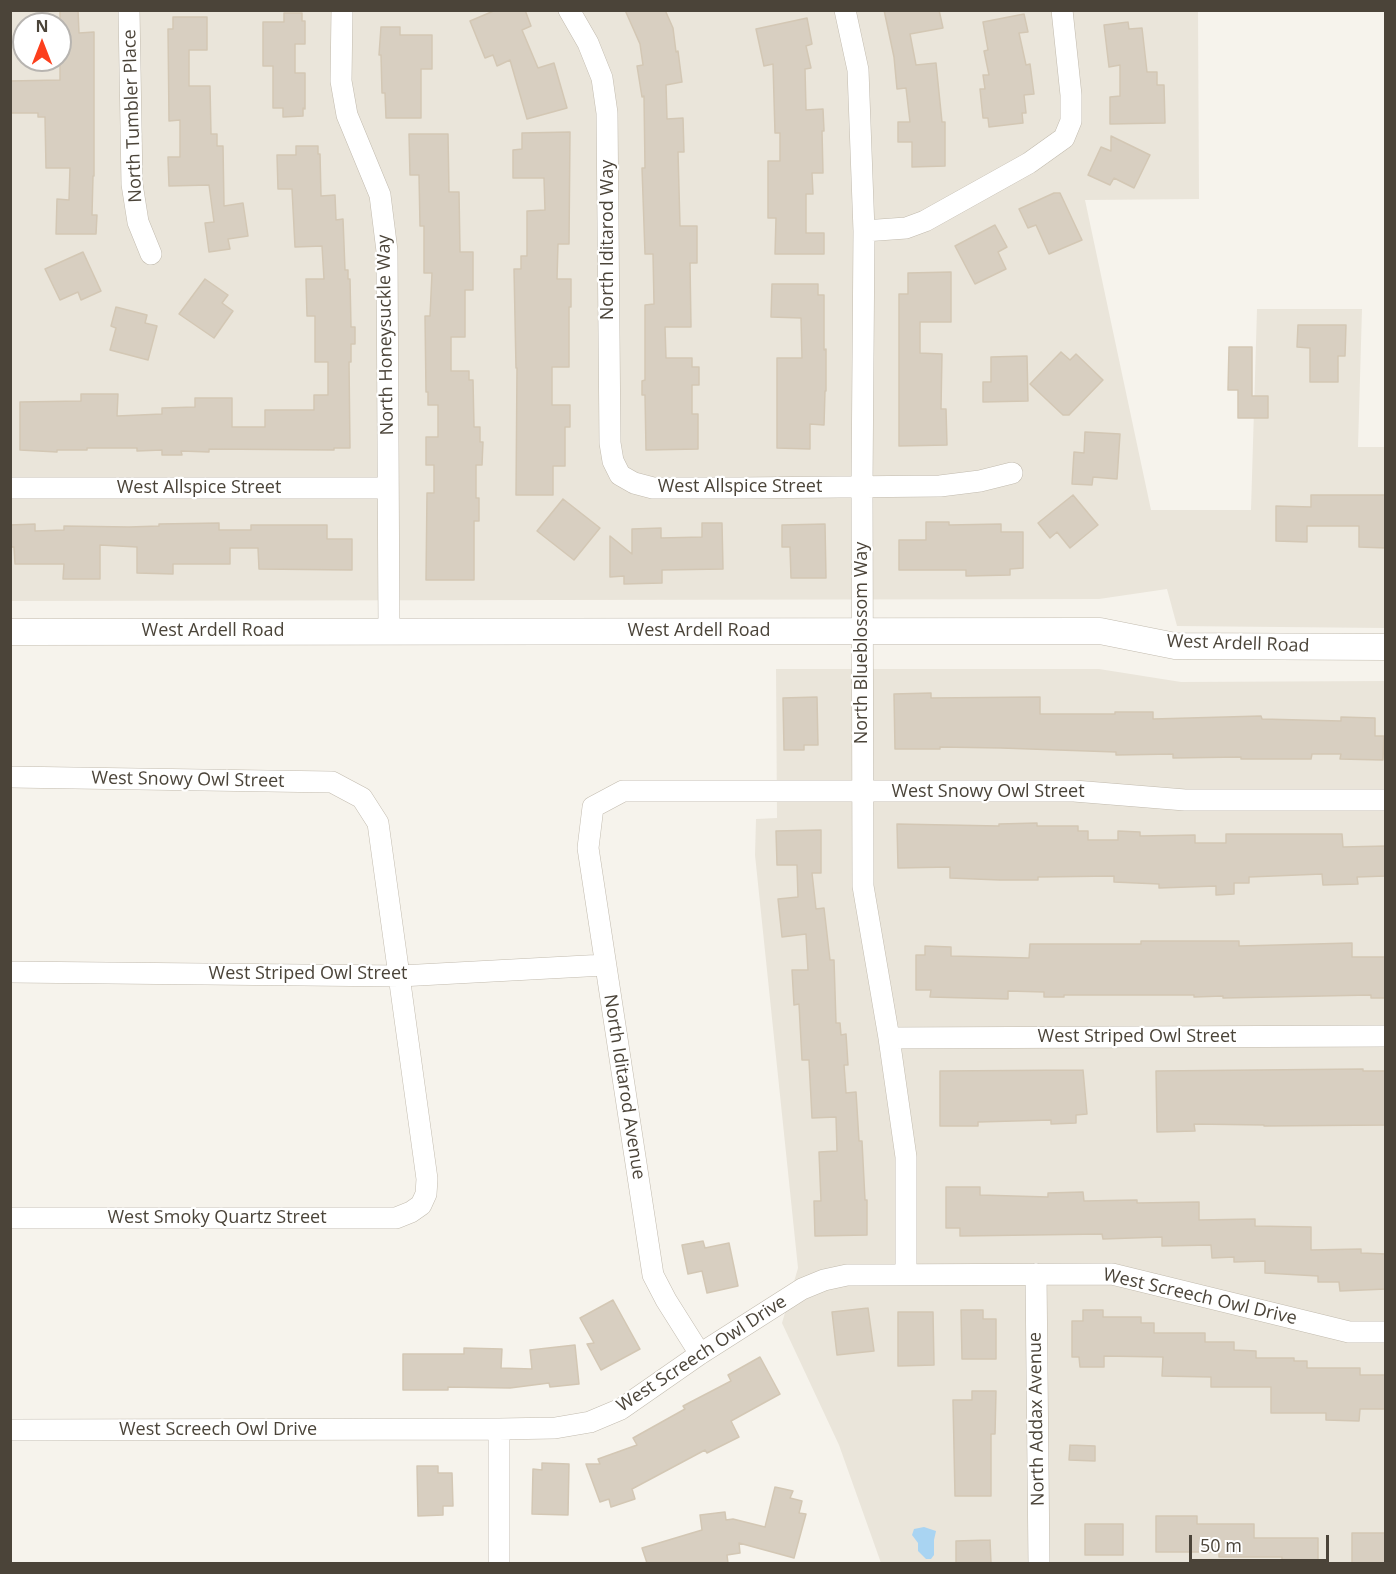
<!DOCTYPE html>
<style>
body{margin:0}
#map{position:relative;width:1396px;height:1574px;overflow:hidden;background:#f6f3ec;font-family:"Open Sans",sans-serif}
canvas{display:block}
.frame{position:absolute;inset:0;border:12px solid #4b4439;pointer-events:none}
.north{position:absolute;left:12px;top:12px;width:60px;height:60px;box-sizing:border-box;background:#fff;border:2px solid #b7b4b0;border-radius:50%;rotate:0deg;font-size:16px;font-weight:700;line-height:24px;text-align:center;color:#4b4439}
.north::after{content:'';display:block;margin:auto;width:21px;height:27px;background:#fc3f1d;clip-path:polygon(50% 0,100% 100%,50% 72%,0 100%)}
.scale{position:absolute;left:1189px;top:1535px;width:140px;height:27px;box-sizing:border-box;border:3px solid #4b4439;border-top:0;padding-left:8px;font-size:18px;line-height:21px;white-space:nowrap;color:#4b4439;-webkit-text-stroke:4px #fff;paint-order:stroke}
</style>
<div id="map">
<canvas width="1396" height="1574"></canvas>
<div class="frame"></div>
<div class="north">N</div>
<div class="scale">50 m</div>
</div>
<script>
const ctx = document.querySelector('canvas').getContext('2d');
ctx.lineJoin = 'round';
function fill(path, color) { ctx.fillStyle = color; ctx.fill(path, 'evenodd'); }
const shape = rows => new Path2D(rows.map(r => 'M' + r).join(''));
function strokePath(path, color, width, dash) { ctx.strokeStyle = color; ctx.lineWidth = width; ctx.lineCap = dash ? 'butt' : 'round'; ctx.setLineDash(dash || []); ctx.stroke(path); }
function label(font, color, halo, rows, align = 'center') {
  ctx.font = font + ' "Open Sans",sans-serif'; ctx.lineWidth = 4.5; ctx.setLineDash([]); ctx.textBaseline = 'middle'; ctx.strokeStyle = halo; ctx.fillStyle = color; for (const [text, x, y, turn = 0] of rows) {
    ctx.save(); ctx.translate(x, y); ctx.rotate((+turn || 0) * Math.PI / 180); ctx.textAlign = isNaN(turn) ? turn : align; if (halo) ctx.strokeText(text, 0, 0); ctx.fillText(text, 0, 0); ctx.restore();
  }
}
fill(shape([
 [10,11,1198,11,1199,199,1085,200,1151,510,1251,510,1257,309,1362,309,1358,447,1385,447,1385,628,1177,626,1167,589,1099,599,11,601],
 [24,24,60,24,60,60,24,60],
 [776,669,1099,669,1181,682,1385,681,1385,1563,881,1563,839,1445,782,1323,798,1268,755,855,756,819,777,818]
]), '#eae5da');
fill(shape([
 [924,1527,936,1531,934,1540,934,1555,931,1559,926,1559,918,1551,918,1543,912,1535,914,1529]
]), '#a9d4f2');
const building = shape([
 [60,10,78,10,79,33,94,32,94,176,93,176,92,215,97,215,96,234,56,234,57,199,69,200,70,168,46,168,45,117,38,117,38,113,10,113,10,81,60,80,60,10],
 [496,10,525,10,531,26,522,30,538,68,554,63,567,108,527,119,510,60,497,66,493,55,485,58,470,21,496,10],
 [625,10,665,10,673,28,676,52,678,51,682,82,666,85,667,119,683,118,684,152,678,152,680,226,697,226,697,263,690,263,691,327,665,327,666,358,692,358,692,367,699,367,699,385,692,385,692,414,698,414,698,449,646,450,645,395,642,395,642,381,645,380,645,305,654,304,653,254,645,254,642,168,645,168,644,96,642,97,637,66,643,65,640,44,625,10],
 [884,10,939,10,943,28,910,34,916,65,936,63,942,122,945,122,945,166,912,167,912,142,898,142,898,122,910,122,906,88,897,89,894,57,884,10],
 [284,13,302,13,302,21,305,21,305,44,295,44,295,73,305,73,305,109,303,108,303,116,283,117,283,108,273,108,273,66,263,66,263,22,284,22,284,13],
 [1024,14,1028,32,1019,33,1026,65,1030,64,1034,94,1024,95,1026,113,1022,113,1023,123,989,127,988,118,983,118,980,89,985,89,983,75,989,75,984,51,988,50,983,22,1024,14],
 [173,17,207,17,207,50,189,50,189,86,210,86,211,134,217,134,217,146,223,146,224,206,243,203,248,236,228,239,230,249,209,252,205,223,214,222,209,185,169,186,168,157,180,157,180,120,169,121,168,29,173,29,173,17],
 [807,18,812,44,806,46,811,68,805,69,806,110,823,109,824,131,822,131,823,173,812,173,813,194,806,194,806,233,824,233,824,254,775,254,776,218,768,218,768,161,780,161,780,133,775,133,773,64,764,66,756,29,807,18],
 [1128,22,1129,29,1142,28,1147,72,1157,72,1157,85,1164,85,1165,123,1110,124,1110,97,1120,96,1120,65,1109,67,1104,25,1128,22],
 [381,27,400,27,400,35,432,35,432,69,421,69,421,118,386,118,385,93,382,93,381,55,379,55,381,27],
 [570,132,569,244,558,244,557,279,571,279,571,307,569,307,569,367,552,367,552,405,570,405,570,427,565,427,565,466,553,466,553,495,516,495,517,368,516,368,514,269,521,269,521,256,527,256,527,211,545,210,544,178,513,178,513,150,522,149,522,133,570,132],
 [409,134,448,134,449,192,459,192,460,252,473,252,473,290,465,290,465,337,451,337,451,371,469,371,469,380,473,380,474,427,480,427,480,442,483,442,482,465,476,465,476,498,479,498,479,521,474,521,474,580,426,580,427,493,434,493,434,465,426,465,426,437,438,437,438,405,428,405,428,392,426,392,425,316,430,316,432,273,424,273,424,226,420,226,419,175,410,175,409,134],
 [1111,136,1150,155,1134,188,1114,178,1110,185,1088,175,1101,147,1111,151,1111,136],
 [296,146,318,146,318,154,320,154,321,196,335,195,336,220,343,219,345,270,348,270,348,279,350,279,351,327,355,327,355,344,351,344,351,362,349,362,350,448,334,448,334,450,209,449,209,452,181,451,182,455,162,455,162,450,137,451,137,448,87,448,87,450,57,450,57,452,20,450,20,402,81,401,81,394,118,394,117,416,162,414,162,408,195,407,195,398,232,398,232,427,265,427,265,410,314,410,314,395,328,395,328,362,315,362,315,316,307,316,306,279,324,279,322,246,295,247,292,189,278,189,277,155,296,155,296,146],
 [1054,193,1060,193,1082,240,1049,254,1036,225,1028,228,1019,209,1054,193],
 [995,225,1007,247,998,252,1006,269,975,284,955,246,995,225],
 [83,252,101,291,81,300,78,292,60,300,45,269,83,252],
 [951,272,951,322,920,322,920,353,942,354,941,409,946,409,947,445,899,446,899,294,908,294,908,273,951,272],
 [205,279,228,295,222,303,233,311,214,338,179,314,205,279],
 [772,284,818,284,818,295,824,295,824,350,826,349,826,391,825,391,824,425,810,424,810,449,777,448,777,358,802,358,801,318,771,317,772,284],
 [116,307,147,315,145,323,157,326,148,360,110,350,116,328,111,326,116,307],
 [1298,325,1346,325,1345,356,1338,356,1338,382,1310,382,1310,348,1297,347,1298,325],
 [1229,347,1252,347,1252,396,1268,396,1268,418,1238,418,1238,390,1228,390,1229,347],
 [1061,352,1070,360,1076,354,1103,380,1069,415,1063,415,1030,384,1061,352],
 [1027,356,1028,401,983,402,983,382,991,382,991,357,1027,356],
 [1085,432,1120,434,1117,479,1093,477,1092,485,1072,484,1074,452,1084,453,1085,432],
 [1073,495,1098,525,1070,548,1057,532,1050,538,1038,523,1073,495],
 [1311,495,1386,495,1386,548,1359,547,1359,526,1307,526,1307,542,1276,541,1276,506,1311,507,1311,495],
 [563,499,600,528,574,560,537,531,563,499],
 [926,522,949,522,949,525,1001,524,1001,532,1023,532,1023,568,1010,569,1010,575,966,576,966,570,899,570,899,540,926,540,926,522],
 [219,523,219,530,251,530,251,525,327,525,327,539,352,539,352,570,259,569,258,548,230,548,230,564,173,564,173,574,137,573,137,547,100,545,100,579,63,579,64,564,15,564,14,547,10,547,10,525,35,524,35,531,64,530,64,526,129,527,159,526,159,524,219,523],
 [702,523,722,523,723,569,662,570,662,583,624,584,624,576,610,577,610,536,632,554,632,529,661,528,661,538,702,537,702,523],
 [825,524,826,578,791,578,790,547,782,547,782,525,825,524],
 [931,693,931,698,1040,697,1040,714,1115,714,1115,712,1153,712,1153,719,1261,716,1262,719,1341,721,1341,717,1375,718,1375,736,1384,736,1383,760,1340,759,1341,754,1312,754,1311,759,1241,759,1241,757,1173,758,1173,754,1116,755,1116,752,1001,748,940,747,940,749,895,749,894,694,931,693],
 [817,697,818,745,804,745,804,750,784,750,783,698,817,697],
 [1037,823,1037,826,1078,826,1078,831,1088,831,1088,840,1118,840,1118,831,1140,832,1140,836,1195,835,1195,843,1226,843,1226,834,1342,834,1343,847,1386,846,1386,876,1357,877,1358,884,1323,885,1322,874,1249,877,1249,883,1234,883,1234,894,1216,895,1216,886,1159,888,1159,884,1114,882,1114,876,1038,877,1038,880,1000,880,950,878,950,867,898,868,897,824,999,826,999,824,1037,823],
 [821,830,821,873,812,873,816,909,824,908,830,960,834,960,836,1023,840,1023,841,1035,846,1034,848,1065,844,1065,846,1093,856,1092,859,1141,862,1141,865,1200,867,1200,867,1235,815,1236,814,1201,821,1201,819,1152,837,1151,836,1117,812,1118,809,1060,802,1060,799,1004,794,1005,792,970,808,970,806,934,782,937,778,899,798,897,797,865,777,865,776,831,821,830],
 [1141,941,1239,941,1239,946,1352,943,1352,957,1386,957,1386,998,1371,998,1371,995,1223,998,1223,996,1194,997,1194,995,1064,995,1064,997,1044,997,1044,992,1008,991,1008,999,930,997,931,990,916,990,916,955,925,955,925,946,951,947,951,956,1029,958,1030,944,1141,944,1141,941],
 [1363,1069,1363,1071,1386,1071,1386,1125,1264,1126,1264,1125,1194,1124,1195,1131,1157,1132,1156,1071,1363,1069],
 [1083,1070,1087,1114,1076,1115,1076,1123,1051,1124,1051,1120,978,1122,978,1126,940,1126,940,1071,1083,1070],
 [946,1187,980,1187,980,1195,1048,1197,1048,1193,1083,1192,1084,1201,1137,1200,1137,1203,1199,1202,1199,1220,1255,1219,1255,1226,1311,1227,1311,1250,1361,1249,1361,1253,1386,1254,1386,1289,1340,1291,1339,1282,1318,1282,1318,1276,1265,1273,1265,1261,1234,1262,1234,1257,1212,1258,1211,1245,1162,1246,1162,1237,1103,1239,1102,1234,960,1236,960,1228,946,1228,946,1187],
 [703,1241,705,1248,729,1243,738,1286,707,1293,702,1271,688,1274,682,1245,703,1241],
 [613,1300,640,1349,601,1370,587,1344,594,1343,580,1318,613,1300],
 [868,1308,874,1351,837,1355,832,1312,868,1308],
 [961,1310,983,1310,983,1319,996,1319,996,1359,962,1359,961,1310],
 [1083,1310,1103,1310,1103,1317,1141,1317,1141,1323,1154,1323,1154,1333,1205,1333,1205,1342,1234,1342,1234,1350,1256,1351,1256,1358,1294,1358,1294,1361,1307,1361,1307,1368,1360,1368,1360,1375,1386,1375,1386,1409,1360,1409,1359,1421,1326,1420,1326,1413,1271,1413,1271,1387,1211,1387,1211,1377,1162,1376,1163,1357,1104,1356,1104,1367,1080,1367,1079,1357,1072,1357,1072,1321,1083,1321,1083,1310],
 [898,1312,933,1312,934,1365,898,1366,898,1312],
 [575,1345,579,1384,550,1387,549,1383,510,1388,448,1387,448,1390,403,1390,403,1354,464,1354,464,1348,502,1349,501,1368,532,1369,530,1350,575,1345],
 [760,1357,780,1394,731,1421,739,1437,707,1453,705,1450,632,1489,635,1499,611,1507,609,1499,600,1502,586,1464,600,1464,598,1459,637,1445,633,1438,685,1409,683,1406,731,1381,728,1375,760,1357],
 [972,1391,996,1391,995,1434,991,1434,991,1496,955,1496,953,1400,972,1400,972,1391],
 [1070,1445,1095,1446,1095,1461,1069,1460,1070,1445],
 [542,1463,569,1464,568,1515,532,1514,533,1469,542,1470,542,1463],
 [417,1466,438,1466,438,1473,452,1473,453,1506,443,1506,443,1515,418,1516,417,1466],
 [775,1487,793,1491,790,1498,802,1501,799,1513,806,1514,794,1558,739,1543,740,1553,727,1555,728,1563,647,1563,642,1548,702,1530,700,1515,725,1512,726,1520,733,1519,765,1527,775,1487],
 [1156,1516,1197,1516,1197,1524,1254,1524,1254,1538,1318,1538,1318,1563,1282,1563,1282,1557,1219,1557,1219,1552,1156,1552,1156,1516],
 [1085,1524,1123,1524,1123,1555,1085,1555,1085,1524],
 [1352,1533,1386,1533,1386,1563,1352,1563,1352,1533],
 [990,1540,991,1563,956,1563,956,1541,990,1540]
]);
fill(building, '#d8cfc1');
strokePath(building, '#d3c7b4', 1.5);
const minor = shape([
 [129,10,132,184,138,222,151,254],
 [342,10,341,81,347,115,380,195,387,251,389,631],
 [569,10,588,43,602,78,607,113,610,443,613,461,620,475,634,483,653,488,740,488,940,486,980,481,1012,473],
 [845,10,858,70,864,231,862,486,863,886,889,1038,906,1157,906,1275],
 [864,231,906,228,925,221,1029,163,1064,138,1071,121,1071,95,1062,10],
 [10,488,388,488],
 [10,777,332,782,362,798,378,823,427,1179,426,1194,421,1205,411,1212,396,1218,10,1218],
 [10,972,400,976,605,965],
 [889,1038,1386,1036],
 [1036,1274,1039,1564],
 [700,1354,666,1300,653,1275,588,848,593,807,623,791,1074,791,1185,800,1386,800],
 [499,1429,499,1564],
 [10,1430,499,1429,555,1428,590,1422,621,1409,700,1354,802,1289,824,1280,847,1275,1112,1274,1349,1332,1386,1332]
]);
const tertiary = shape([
 [10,632,1100,631,1175,646,1386,647]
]);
strokePath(minor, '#c2bbae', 22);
strokePath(tertiary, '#c2bbae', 27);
strokePath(minor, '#fff', 21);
strokePath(tertiary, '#fff', 26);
label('18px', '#4b4439', '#fff', [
 ["North Tumbler Place",133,116,-92],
 ["North Iditarod Way",608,240,-90],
 ["North Honeysuckle Way",386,335,-91],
 ["West Allspice Street",740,487],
 ["West Allspice Street",199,488],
 ["West Ardell Road",213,631],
 ["West Ardell Road",699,631],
 ["North Blueblossom Way",862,643,-90],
 ["West Ardell Road",1238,644,2],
 ["West Snowy Owl Street",188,780,1],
 ["West Snowy Owl Street",988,792],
 ["West Striped Owl Street",308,974],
 ["West Striped Owl Street",1137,1037],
 ["North Iditarod Avenue",624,1087,81],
 ["West Smoky Quartz Street",217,1218],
 ["West Screech Owl Drive",1200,1297,13],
 ["West Screech Owl Drive",702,1354,-33],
 ["North Addax Avenue",1037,1419,-91],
 ["West Screech Owl Drive",218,1430]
]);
</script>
